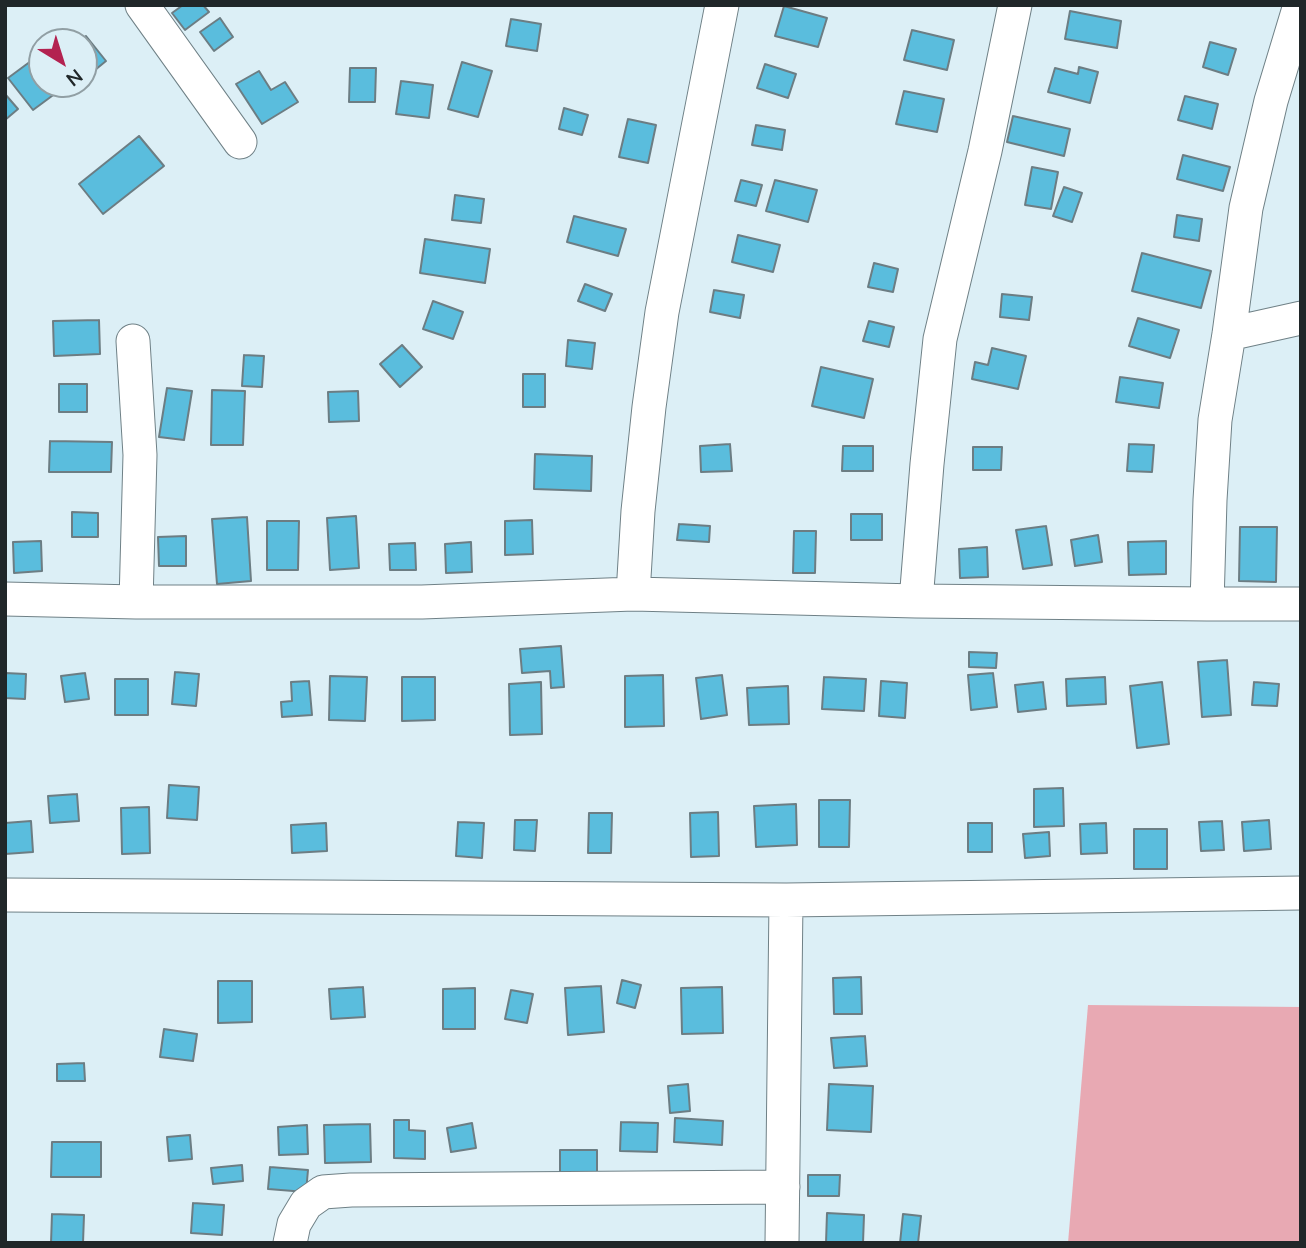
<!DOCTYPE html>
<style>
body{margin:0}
#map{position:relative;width:1306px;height:1248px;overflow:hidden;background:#dceff6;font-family:Mulish,sans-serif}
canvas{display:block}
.frame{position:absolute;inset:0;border:7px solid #202729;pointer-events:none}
.north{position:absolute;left:28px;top:28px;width:70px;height:70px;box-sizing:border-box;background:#dceff6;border:2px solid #919fa4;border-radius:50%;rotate:142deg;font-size:19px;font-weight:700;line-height:28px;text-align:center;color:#202729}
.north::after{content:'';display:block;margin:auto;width:24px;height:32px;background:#b32250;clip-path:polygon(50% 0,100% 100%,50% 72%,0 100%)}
</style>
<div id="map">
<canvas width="1306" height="1248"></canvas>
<div class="frame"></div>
<div class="north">N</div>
</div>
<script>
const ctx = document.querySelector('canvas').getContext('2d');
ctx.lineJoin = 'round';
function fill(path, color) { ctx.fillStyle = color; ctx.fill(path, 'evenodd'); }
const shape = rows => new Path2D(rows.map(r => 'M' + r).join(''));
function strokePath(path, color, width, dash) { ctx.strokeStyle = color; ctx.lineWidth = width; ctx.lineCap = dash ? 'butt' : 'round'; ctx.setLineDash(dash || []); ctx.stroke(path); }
fill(shape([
 [1088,1005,1301,1007,1301,1243,1068,1243]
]), '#e8a9b3');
const building = shape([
 [183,5,203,5,209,12,185,30,172,13,183,5],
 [784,6,827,18,818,47,775,36,784,6],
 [1070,11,1121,21,1117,48,1065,39,1070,11],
 [220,18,233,37,214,51,200,32,220,18],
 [511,19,541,24,537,51,506,46,511,19],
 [912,30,954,40,947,70,904,60,912,30],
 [86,36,106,61,84,79,84,42,78,42,86,36],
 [1210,42,1236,49,1228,75,1203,67,1210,42],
 [31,61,42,75,42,84,49,84,56,93,33,110,8,78,31,61],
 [462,62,492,71,478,117,448,109,462,62],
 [765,64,796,74,788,98,757,88,765,64],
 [1079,67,1098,72,1090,103,1048,92,1055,68,1078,74,1079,67],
 [350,68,376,68,375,102,349,102,350,68],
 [259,71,271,90,285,82,298,102,262,124,236,84,259,71],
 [401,81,433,85,429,118,396,114,401,81],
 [904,91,944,99,937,132,896,124,904,91],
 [5,94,18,109,5,120,5,94],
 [1185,96,1218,104,1212,129,1178,120,1185,96],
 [564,108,588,115,582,135,559,129,564,108],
 [1013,116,1070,129,1064,156,1007,142,1013,116],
 [628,119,656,125,648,163,619,157,628,119],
 [756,125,785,130,782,150,752,145,756,125],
 [139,136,164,166,103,214,79,184,139,136],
 [1183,155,1230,167,1223,191,1177,179,1183,155],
 [1032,167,1058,172,1051,209,1025,205,1032,167],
 [741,180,762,185,756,206,735,201,741,180],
 [775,180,817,190,808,222,766,211,775,180],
 [1064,187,1082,193,1072,222,1053,216,1064,187],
 [455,195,484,199,481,223,452,220,455,195],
 [1177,215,1202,219,1199,241,1174,237,1177,215],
 [574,216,626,229,618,256,567,242,574,216],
 [738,235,780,245,773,272,732,262,738,235],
 [425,239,490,249,485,283,420,273,425,239],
 [1142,253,1211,271,1201,308,1132,291,1142,253],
 [874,263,898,269,893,292,868,287,874,263],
 [585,284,612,294,605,311,578,301,585,284],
 [714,290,744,295,740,318,710,312,714,290],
 [1002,294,1032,297,1029,320,1000,317,1002,294],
 [433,301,463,312,453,339,423,329,433,301],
 [1138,318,1179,330,1170,358,1129,346,1138,318],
 [99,320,100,354,54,356,53,321,99,320],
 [869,321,894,327,889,347,863,341,869,321],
 [568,340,595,343,592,369,566,366,568,340],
 [402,345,422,367,400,387,380,364,402,345],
 [992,348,1026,356,1018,389,972,379,975,362,988,365,992,348],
 [244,355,264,356,262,387,242,386,244,355],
 [821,367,873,379,864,418,812,406,821,367],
 [523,374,545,374,545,407,523,407,523,374],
 [1120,377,1163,383,1159,408,1116,402,1120,377],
 [59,384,87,384,87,412,59,412,59,384],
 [167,388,192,391,184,440,159,437,167,388],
 [212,390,245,391,243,445,211,445,212,390],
 [358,391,359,421,329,422,328,392,358,391],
 [50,441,112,442,111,472,49,472,50,441],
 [730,444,732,471,701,472,700,446,730,444],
 [1129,444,1154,445,1152,472,1127,471,1129,444],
 [843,446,873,446,873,471,842,471,843,446],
 [973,447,1002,447,1001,470,973,470,973,447],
 [535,454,592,456,591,491,534,489,535,454],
 [72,512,98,513,98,537,72,537,72,512],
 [851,514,882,514,882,540,851,540,851,514],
 [356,516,359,568,330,570,327,518,356,516],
 [247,517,251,581,217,584,212,519,247,517],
 [532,520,533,554,505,555,505,521,532,520],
 [267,521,299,521,298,570,267,570,267,521],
 [679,524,710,526,709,542,677,540,679,524],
 [1046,526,1052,565,1023,569,1016,530,1046,526],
 [1240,527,1277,527,1276,582,1239,581,1240,527],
 [794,531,816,531,815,573,793,573,794,531],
 [1098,535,1102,562,1075,566,1071,540,1098,535],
 [186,536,186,566,159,566,158,537,186,536],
 [41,541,42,571,14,573,13,542,41,541],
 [1166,541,1166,574,1129,575,1128,542,1166,541],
 [471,542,472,572,446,573,445,544,471,542],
 [415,543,416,570,390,570,389,544,415,543],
 [987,547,988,577,960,578,959,549,987,547],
 [561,646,564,687,551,688,550,671,522,673,520,649,561,646],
 [969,652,997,653,996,668,969,667,969,652],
 [1227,660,1231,715,1202,717,1198,662,1227,660],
 [175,672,199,674,196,706,172,704,175,672],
 [5,673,26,674,25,699,5,698,5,673],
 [85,673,89,699,65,702,61,676,85,673],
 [993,673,997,707,971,710,968,675,993,673],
 [663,675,664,726,625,727,625,676,663,675],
 [722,675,727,715,701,719,696,678,722,675],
 [330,676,367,677,365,721,329,720,330,676],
 [402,677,435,677,435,720,402,721,402,677],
 [824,677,866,679,864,711,822,709,824,677],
 [1105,677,1106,704,1067,706,1066,679,1105,677],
 [115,679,148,679,148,715,115,715,115,679],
 [309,681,312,715,282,717,281,702,292,701,291,682,309,681],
 [881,681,907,683,905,718,879,716,881,681],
 [541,682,542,734,510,735,509,684,541,682],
 [1043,682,1046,709,1018,712,1015,685,1043,682],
 [1162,682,1169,744,1137,748,1130,686,1162,682],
 [1254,682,1279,684,1277,706,1252,705,1254,682],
 [788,686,789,724,749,725,747,688,788,686],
 [169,785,199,787,197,820,167,818,169,785],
 [1063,788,1064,826,1034,827,1034,789,1063,788],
 [77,794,79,821,50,823,48,796,77,794],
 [819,800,850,800,849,847,819,847,819,800],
 [796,804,797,845,756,847,754,806,796,804],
 [149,807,150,853,122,854,121,808,149,807],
 [718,812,719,856,691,857,690,813,718,812],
 [589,813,612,813,611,853,588,853,589,813],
 [515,820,537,820,535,851,514,850,515,820],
 [1269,820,1271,849,1244,851,1242,822,1269,820],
 [31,821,33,852,5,854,5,823,31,821],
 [1222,821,1224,850,1201,851,1199,822,1222,821],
 [458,822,484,823,482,858,456,856,458,822],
 [326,823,327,851,292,853,291,825,326,823],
 [968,823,992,823,992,852,968,852,968,823],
 [1106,823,1107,853,1081,854,1080,824,1106,823],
 [1134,829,1167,829,1167,869,1134,869,1134,829],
 [1049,832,1050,856,1025,858,1023,834,1049,832],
 [861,977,862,1014,834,1014,833,978,861,977],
 [622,980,641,985,635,1008,617,1003,622,980],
 [218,981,252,981,252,1022,218,1023,218,981],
 [601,986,604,1032,568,1035,565,988,601,986],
 [363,987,365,1017,331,1019,329,989,363,987],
 [722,987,723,1033,682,1034,681,988,722,987],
 [475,988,475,1029,443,1029,443,989,475,988],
 [511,990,533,994,527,1023,505,1019,511,990],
 [164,1029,197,1034,193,1061,160,1057,164,1029],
 [865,1036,867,1066,834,1068,831,1038,865,1036],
 [84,1063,85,1081,57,1081,57,1064,84,1063],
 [688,1084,690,1111,670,1113,668,1086,688,1084],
 [829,1084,873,1086,871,1132,827,1130,829,1084],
 [675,1118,723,1121,722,1145,674,1142,675,1118],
 [394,1120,409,1120,409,1130,425,1131,425,1159,394,1158,394,1120],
 [621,1122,658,1123,657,1152,620,1151,621,1122],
 [472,1123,476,1148,451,1152,447,1128,472,1123],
 [370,1124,371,1162,325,1163,324,1125,370,1124],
 [307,1125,308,1154,279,1155,278,1127,307,1125],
 [190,1135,192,1159,169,1161,167,1137,190,1135],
 [52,1142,101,1142,101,1177,51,1177,52,1142],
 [560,1150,597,1150,597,1179,560,1179,560,1150],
 [242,1165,243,1181,213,1184,211,1168,242,1165],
 [270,1167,308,1170,306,1192,268,1189,270,1167],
 [808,1175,840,1175,839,1196,808,1196,808,1175],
 [193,1203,224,1205,222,1235,191,1233,193,1203],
 [827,1213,864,1215,863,1243,826,1243,827,1213],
 [52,1214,84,1215,83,1243,51,1243,52,1214],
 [903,1214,921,1216,918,1243,900,1243,903,1214]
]);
fill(building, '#5abddd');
strokePath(building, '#6c7d83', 2);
const minor = shape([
 [142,5,240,142],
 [1229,334,1301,318],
 [133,341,140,455,136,602],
 [633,594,638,511,649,407,662,312,722,5],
 [5,599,136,602,422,602,633,594,916,601,1207,604,1301,604],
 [916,601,927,464,940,339,985,151,1015,5],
 [1207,604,1210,500,1215,420,1229,334,1246,208,1271,101,1300,5],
 [5,895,786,900,1301,893],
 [290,1243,294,1224,306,1204,323,1192,351,1190,783,1187],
 [782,1243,786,900]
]);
strokePath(minor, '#6f8086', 35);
strokePath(minor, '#fff', 33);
</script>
